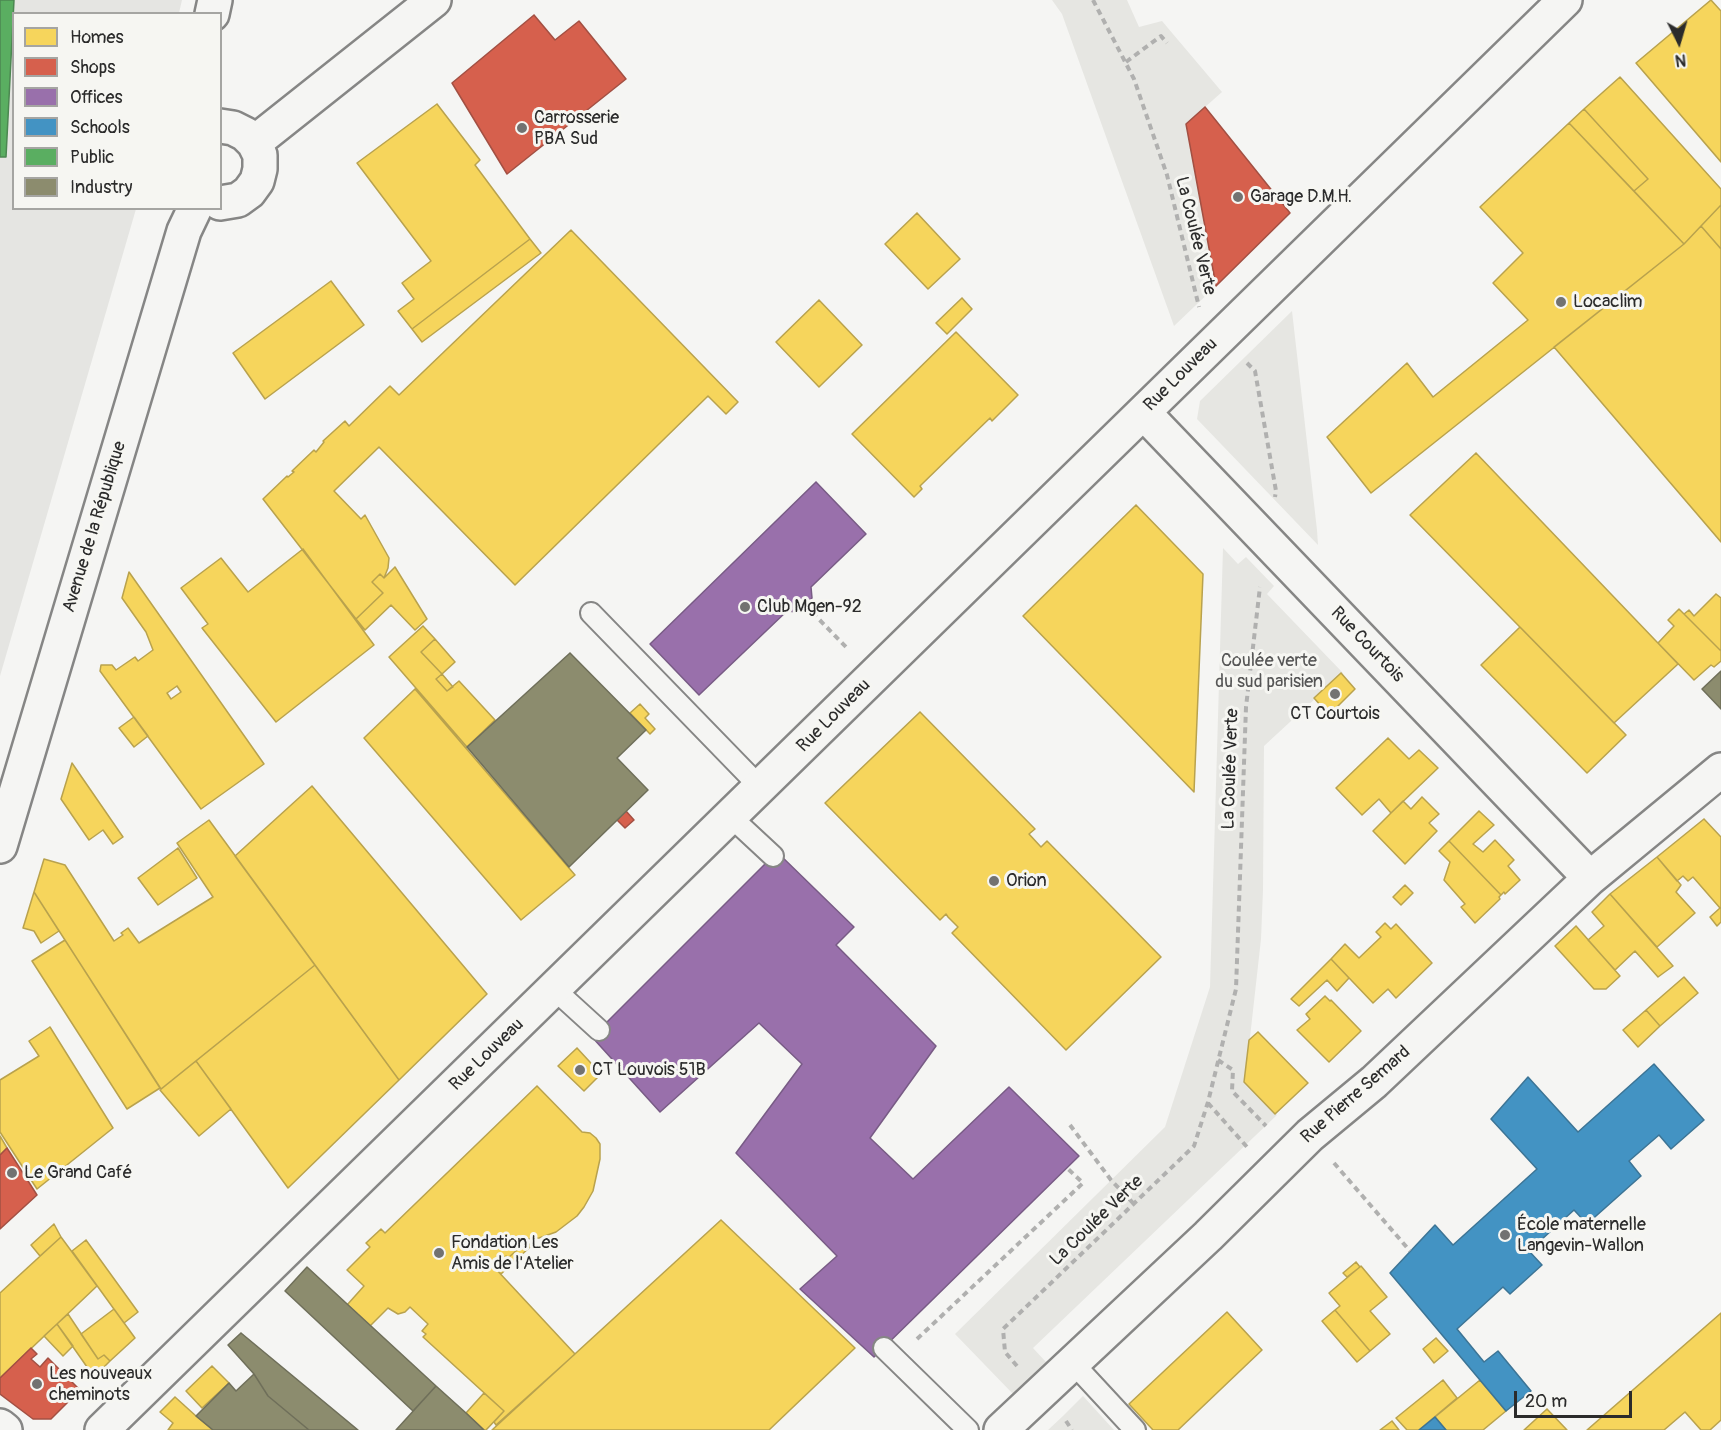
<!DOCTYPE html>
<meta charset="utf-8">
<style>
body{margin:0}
#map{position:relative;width:1721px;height:1430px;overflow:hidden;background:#f5f5f3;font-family:Pangolin,sans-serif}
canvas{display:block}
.legend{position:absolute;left:12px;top:12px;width:210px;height:198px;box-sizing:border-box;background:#f6f6f2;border:2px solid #a5a5a2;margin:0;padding:8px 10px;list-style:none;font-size:18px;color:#2b2b2b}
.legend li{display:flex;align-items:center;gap:12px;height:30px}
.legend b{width:30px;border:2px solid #a5a5a2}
.north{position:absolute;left:1649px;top:12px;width:60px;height:60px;-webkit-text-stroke:4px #f6f6f2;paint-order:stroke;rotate:175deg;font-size:16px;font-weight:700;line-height:24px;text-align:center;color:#2b2b2b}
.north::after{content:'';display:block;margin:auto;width:21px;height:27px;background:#2b2b2b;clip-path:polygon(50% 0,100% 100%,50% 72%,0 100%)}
.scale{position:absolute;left:1514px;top:1391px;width:118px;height:27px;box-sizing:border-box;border:3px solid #2b2b2b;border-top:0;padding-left:8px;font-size:18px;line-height:21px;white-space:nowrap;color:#2b2b2b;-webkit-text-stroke:4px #f6f6f2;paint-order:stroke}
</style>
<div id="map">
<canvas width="1721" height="1430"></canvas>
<ul class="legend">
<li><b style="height:16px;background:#f6d55c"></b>Homes</li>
<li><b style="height:16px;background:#d6604d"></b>Shops</li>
<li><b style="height:16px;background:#9970ab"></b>Offices</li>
<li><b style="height:16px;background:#4393c3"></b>Schools</li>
<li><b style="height:16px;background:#5aae61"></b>Public</li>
<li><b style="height:16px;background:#8c8c6e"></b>Industry</li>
</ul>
<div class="north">N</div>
<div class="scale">20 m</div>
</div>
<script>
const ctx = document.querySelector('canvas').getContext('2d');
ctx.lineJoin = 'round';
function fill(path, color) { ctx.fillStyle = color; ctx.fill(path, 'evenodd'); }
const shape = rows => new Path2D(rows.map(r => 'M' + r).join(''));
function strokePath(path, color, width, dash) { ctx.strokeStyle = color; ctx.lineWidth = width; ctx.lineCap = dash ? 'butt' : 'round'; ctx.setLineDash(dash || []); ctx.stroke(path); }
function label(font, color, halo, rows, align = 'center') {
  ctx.font = font + ' Pangolin,sans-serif'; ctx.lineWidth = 6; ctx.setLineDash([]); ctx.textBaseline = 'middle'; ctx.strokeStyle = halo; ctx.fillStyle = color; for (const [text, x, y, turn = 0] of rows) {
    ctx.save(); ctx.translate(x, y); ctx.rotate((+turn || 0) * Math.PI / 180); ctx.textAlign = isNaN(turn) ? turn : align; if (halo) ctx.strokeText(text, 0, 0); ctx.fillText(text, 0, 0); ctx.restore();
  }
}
fill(shape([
 [0,0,182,0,179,13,14,14,14,208,136,209,0,676]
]), '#e5e5e2');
fill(shape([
 [1052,0,1127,0,1139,27,1162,21,1222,92,1186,124,1216,286,1174,326,1062,14],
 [1292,311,1317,530,1318,545,1197,419,1200,401],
 [1223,548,1238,564,1246,557,1274,586,1267,594,1343,673,1264,746,1263,890,1261,939,1245,1082,1277,1115,1033,1348,1046,1362,1013,1394,955,1334,1165,1127,1210,987],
 [1083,1396,1114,1430,1048,1430,1063,1416]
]), '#e6e6e2');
const homes = shape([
 [1711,0,1721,11,1721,162,1636,63,1711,0],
 [1620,77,1721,189,1721,205,1684,244,1634,191,1648,179,1584,109,1620,77],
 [437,104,480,160,475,165,530,239,412,329,398,311,414,299,402,283,431,261,357,163,437,104],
 [1584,109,1648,179,1634,191,1569,123,1584,109],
 [1569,123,1684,244,1371,493,1327,437,1407,363,1433,397,1528,320,1493,283,1523,253,1480,207,1569,123],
 [1721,205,1721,249,1701,226,1721,205],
 [917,213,960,259,928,289,885,244,917,213],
 [1701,226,1721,249,1721,542,1554,347,1684,244,1701,226],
 [571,230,738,402,726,414,708,396,515,585,379,447,334,491,361,519,365,515,389,558,388,568,384,578,380,574,372,582,383,593,356,619,263,499,287,476,288,477,294,472,292,471,314,450,316,452,324,442,323,441,345,421,349,426,390,386,399,395,571,230],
 [530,239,541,253,422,342,412,329,530,239],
 [331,281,364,325,265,399,233,353,331,281],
 [962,298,972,309,947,334,936,323,962,298],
 [819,300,862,345,819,387,776,342,819,300],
 [956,332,1018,395,992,421,990,418,959,448,920,486,922,489,914,497,852,434,956,332],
 [1476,453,1678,664,1614,723,1410,515,1476,453],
 [1136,505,1203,574,1194,792,1023,616,1136,505],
 [303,549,374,645,276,722,202,628,208,624,181,588,221,558,248,592,303,549],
 [395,567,427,619,415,630,391,605,365,630,356,619,383,593,372,582,380,574,384,578,395,567],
 [129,572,264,764,201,809,100,671,101,665,112,665,116,670,135,657,138,661,153,650,146,632,122,598,129,572],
 [177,686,181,692,171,699,167,693,177,686],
 [1716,594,1721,598,1721,651,1684,614,1689,610,1694,616,1716,594],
 [1679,609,1721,651,1721,661,1714,667,1711,665,1694,680,1658,643,1674,626,1668,620,1679,609],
 [423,626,435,639,421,652,442,674,436,679,447,691,459,681,495,720,467,747,389,657,423,626],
 [1520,627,1626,735,1587,773,1481,665,1520,627],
 [435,639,455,662,442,674,421,652,435,639],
 [1341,673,1355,689,1329,715,1314,698,1341,673],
 [442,674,453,687,447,691,436,679,442,674],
 [415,689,575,875,521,920,364,738,415,689],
 [640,704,649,714,645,718,655,729,650,734,630,713,640,704],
 [920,712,1035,829,1029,834,1041,847,1047,841,1161,957,1066,1050,952,933,958,927,948,917,946,914,940,920,825,803,920,712],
 [134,717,148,736,134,747,119,728,134,717],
 [1388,738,1409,759,1419,750,1438,768,1391,813,1379,799,1362,815,1336,788,1388,738],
 [72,763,123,837,113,844,103,830,89,840,61,799,72,763],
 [312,786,487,994,399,1080,235,856,312,786],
 [1422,797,1439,814,1429,823,1437,831,1405,864,1373,831,1403,801,1411,809,1422,797],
 [1479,811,1494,825,1473,844,1483,852,1495,840,1514,860,1508,866,1520,880,1505,894,1504,892,1501,895,1449,841,1479,811],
 [1704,819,1721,837,1721,922,1717,926,1710,917,1720,908,1693,877,1688,881,1683,876,1677,881,1657,857,1704,819],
 [209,820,315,965,161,1089,34,892,44,859,65,865,114,941,123,935,121,933,128,928,139,943,213,897,177,843,209,820],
 [1449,841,1501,895,1499,897,1500,899,1475,923,1461,907,1465,904,1444,880,1450,862,1439,851,1449,841],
 [178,848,197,878,158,905,138,878,178,848],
 [1657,857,1681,885,1676,892,1695,913,1657,947,1610,894,1657,857],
 [1405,885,1413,893,1401,905,1393,897,1405,885],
 [34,892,59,931,41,943,34,931,23,928,34,892],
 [1610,894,1673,966,1658,977,1635,951,1615,970,1588,940,1604,926,1592,912,1610,894],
 [1385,923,1391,929,1396,924,1432,963,1396,998,1388,989,1373,1003,1331,959,1345,944,1359,958,1381,937,1376,932,1385,923],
 [1576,926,1620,976,1606,989,1594,989,1555,946,1576,926],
 [65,940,160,1088,127,1109,32,961,65,940],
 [1331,959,1349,978,1337,991,1327,980,1299,1006,1291,999,1331,959],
 [315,965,399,1080,288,1188,196,1061,315,965],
 [1684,977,1698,993,1660,1026,1646,1010,1684,977],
 [1325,996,1330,1001,1331,1000,1361,1031,1329,1062,1297,1030,1310,1019,1306,1014,1325,996],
 [1646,1010,1660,1026,1638,1047,1623,1030,1646,1010],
 [50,1027,113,1128,37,1189,0,1132,0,1080,39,1056,29,1041,50,1027],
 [1258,1032,1308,1083,1275,1114,1244,1082,1249,1040,1258,1032],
 [577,1048,601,1074,584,1091,558,1066,577,1048],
 [196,1061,231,1109,199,1136,160,1090,196,1061],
 [537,1086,582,1132,590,1133,596,1138,600,1144,600,1159,593,1191,584,1207,577,1216,556,1232,539,1238,524,1239,514,1248,517,1250,508,1258,506,1256,494,1267,575,1354,496,1425,494,1422,504,1411,423,1337,426,1334,422,1331,428,1324,410,1307,405,1312,398,1314,388,1308,370,1326,347,1305,364,1286,347,1270,370,1247,366,1243,381,1229,385,1233,537,1086],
 [0,1136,7,1148,0,1155,0,1136],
 [721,1220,855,1348,769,1430,492,1430,721,1220],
 [54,1224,61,1237,40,1256,31,1245,54,1224],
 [61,1237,97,1286,0,1378,0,1293,61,1237],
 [524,1239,531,1246,501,1274,494,1267,506,1256,508,1258,517,1250,514,1248,524,1239],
 [86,1240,138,1312,124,1323,72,1251,86,1240],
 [1356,1262,1360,1267,1347,1277,1343,1273,1356,1262],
 [1361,1266,1387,1297,1370,1311,1390,1334,1370,1351,1335,1310,1340,1306,1329,1293,1361,1266],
 [114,1309,135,1338,110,1361,104,1355,98,1359,81,1334,114,1309],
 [1335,1310,1370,1351,1357,1362,1322,1321,1335,1310],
 [1227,1312,1262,1350,1178,1430,1153,1430,1129,1404,1227,1312],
 [1721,1313,1721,1420,1710,1430,1701,1430,1685,1412,1664,1430,1587,1430,1721,1313],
 [68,1314,98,1359,104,1355,110,1361,94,1377,57,1324,68,1314],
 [57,1324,73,1346,63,1356,44,1336,57,1324],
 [1436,1338,1448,1351,1434,1363,1423,1349,1436,1338],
 [212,1366,229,1383,202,1408,186,1391,212,1366],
 [1443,1380,1457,1398,1419,1430,1407,1430,1396,1418,1443,1380],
 [1480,1380,1506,1411,1483,1430,1446,1430,1435,1417,1480,1380],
 [484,1393,504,1411,486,1430,484,1430,466,1413,484,1393],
 [175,1397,196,1416,213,1430,168,1430,173,1423,160,1412,175,1397],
 [1547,1409,1567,1430,1524,1430,1547,1409],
 [1392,1421,1399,1430,1380,1430,1392,1421]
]);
fill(homes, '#f6d55c');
strokePath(homes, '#b9a24d', 1.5);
const shops = shape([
 [534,15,555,40,579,21,626,79,507,174,452,83,534,15],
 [1205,107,1290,213,1216,286,1186,124,1205,107],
 [626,811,634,820,625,828,617,820,626,811],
 [7,1148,37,1195,0,1229,0,1155,7,1148],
 [31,1348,37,1354,31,1359,40,1367,48,1358,80,1390,51,1419,33,1419,0,1394,0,1378,31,1348]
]);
fill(shops, '#d6604d');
strokePath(shops, '#a35043', 1.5);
const offices = shape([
 [816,482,866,534,811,587,812,598,798,612,787,611,699,695,650,644,816,482],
 [777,852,854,927,836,945,936,1046,870,1138,913,1179,1009,1087,1079,1156,874,1357,800,1289,837,1256,736,1153,802,1064,759,1023,660,1112,592,1037,777,852]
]);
fill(offices, '#9970ab');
strokePath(offices, '#785b85', 1.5);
const schools = shape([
 [1654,1064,1704,1120,1671,1149,1659,1135,1629,1161,1641,1176,1587,1224,1574,1210,1529,1251,1542,1265,1510,1294,1503,1287,1457,1329,1484,1362,1498,1351,1531,1391,1506,1411,1390,1273,1435,1225,1453,1245,1537,1169,1491,1119,1528,1077,1578,1132,1654,1064],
 [1435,1417,1446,1430,1419,1430,1435,1417]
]);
fill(schools, '#4393c3');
strokePath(schools, '#3c7495', 1.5);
const public = shape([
 [0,0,14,0,6,157,0,157,0,0]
]);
fill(public, '#5aae61');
strokePath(public, '#4c8751', 1.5);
const industry = shape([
 [570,653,646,730,617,758,648,790,569,867,467,747,570,653],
 [1721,671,1721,709,1702,689,1721,671],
 [307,1267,436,1386,413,1411,285,1291,307,1267],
 [241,1333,358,1430,309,1430,268,1396,254,1374,228,1345,241,1333],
 [254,1374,268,1396,309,1430,213,1430,196,1416,229,1383,236,1391,254,1374],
 [436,1386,466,1413,484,1430,396,1430,436,1386]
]);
fill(industry, '#8c8c6e');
strokePath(industry, '#6f6f5a', 1.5);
const lane = shape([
 [591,613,761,788],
 [731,817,773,856],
 [554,989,599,1030],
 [884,1348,968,1430],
 [1072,1362,1135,1430]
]);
const street = shape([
 [1144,413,1590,878],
 [0,1426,5,1430],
 [102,1430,1565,0],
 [1001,1430,1208,1236,1310,1135,1374,1082,1590,878,1721,770]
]);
const secondary = shape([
 [212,14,215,0],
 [220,126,233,128,245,134,254,143,260,155,260,169,257,181,249,192,238,200,220,203],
 [254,143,434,0],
 [0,846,184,231,195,208]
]);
strokePath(lane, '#868685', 24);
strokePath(street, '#868685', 38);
strokePath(secondary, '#868685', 38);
strokePath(shape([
 [1093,0,1134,79,1167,175,1199,307],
 [1126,62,1161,36,1167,43],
 [1247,363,1255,371,1276,491,1275,497],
 [805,605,849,650],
 [1218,1060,1233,1070,1232,1091,1266,1126],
 [1208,1103,1247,1147],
 [1070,1125,1111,1180,1134,1204],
 [1334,1163,1410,1251],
 [917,1339,1083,1183,1067,1168],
 [1017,1366,1005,1352,1003,1329,1194,1146,1208,1102,1236,989,1246,707,1260,587],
 [1066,1421,1072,1430]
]), '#b0b0af', 4, [6, 4.5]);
strokePath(lane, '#f5f5f3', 20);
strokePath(street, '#f5f5f3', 33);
strokePath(secondary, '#f5f5f3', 33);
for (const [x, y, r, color] of [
 [522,128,6,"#727271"],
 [1238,197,6,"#727271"],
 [1561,302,6,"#727271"],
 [745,607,6,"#727271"],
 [1335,694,6,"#727271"],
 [994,881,6,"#727271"],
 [580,1070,6,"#727271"],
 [12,1173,6,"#727271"],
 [1505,1235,6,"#727271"],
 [439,1253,6,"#727271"],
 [37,1384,6,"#727271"]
]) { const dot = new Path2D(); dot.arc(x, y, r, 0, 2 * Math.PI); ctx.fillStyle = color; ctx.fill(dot); strokePath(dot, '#f6f6f2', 2); }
label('18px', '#2b2b2b', '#f6f6f2', [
 ["Carrosserie",534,118],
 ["PBA Sud",534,139],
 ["Garage D.M.H.",1250,197],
 ["Locaclim",1573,302],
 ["Club Mgen-92",757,607],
 ["CT Courtois",1335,714,"center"],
 ["Orion",1006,881],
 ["CT Louvois 51B",592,1070],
 ["Le Grand Café",24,1173],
 ["École maternelle",1517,1225],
 ["Langevin-Wallon",1517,1246],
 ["Fondation Les",451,1243],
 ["Amis de l'Atelier",451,1264],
 ["Les nouveaux",49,1374],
 ["cheminots",49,1395]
], 'left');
label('18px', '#2b2b2b', '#f6f6f2', [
 ["La Coulée Verte",1195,236,76],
 ["Rue Louveau",1181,375,-45],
 ["Avenue de la République",95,527,-73],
 ["Rue Courtois",1367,645,46],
 ["Rue Louveau",834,716,-45],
 ["La Coulée Verte",1231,769,-88],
 ["Rue Louveau",487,1055,-44],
 ["Rue Pierre Semard",1356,1095,-41],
 ["La Coulée Verte",1097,1221,-44]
]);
label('18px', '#565656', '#f6f6f2', [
 ["Coulée verte",1269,661],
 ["du sud parisien",1269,682]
]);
</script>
